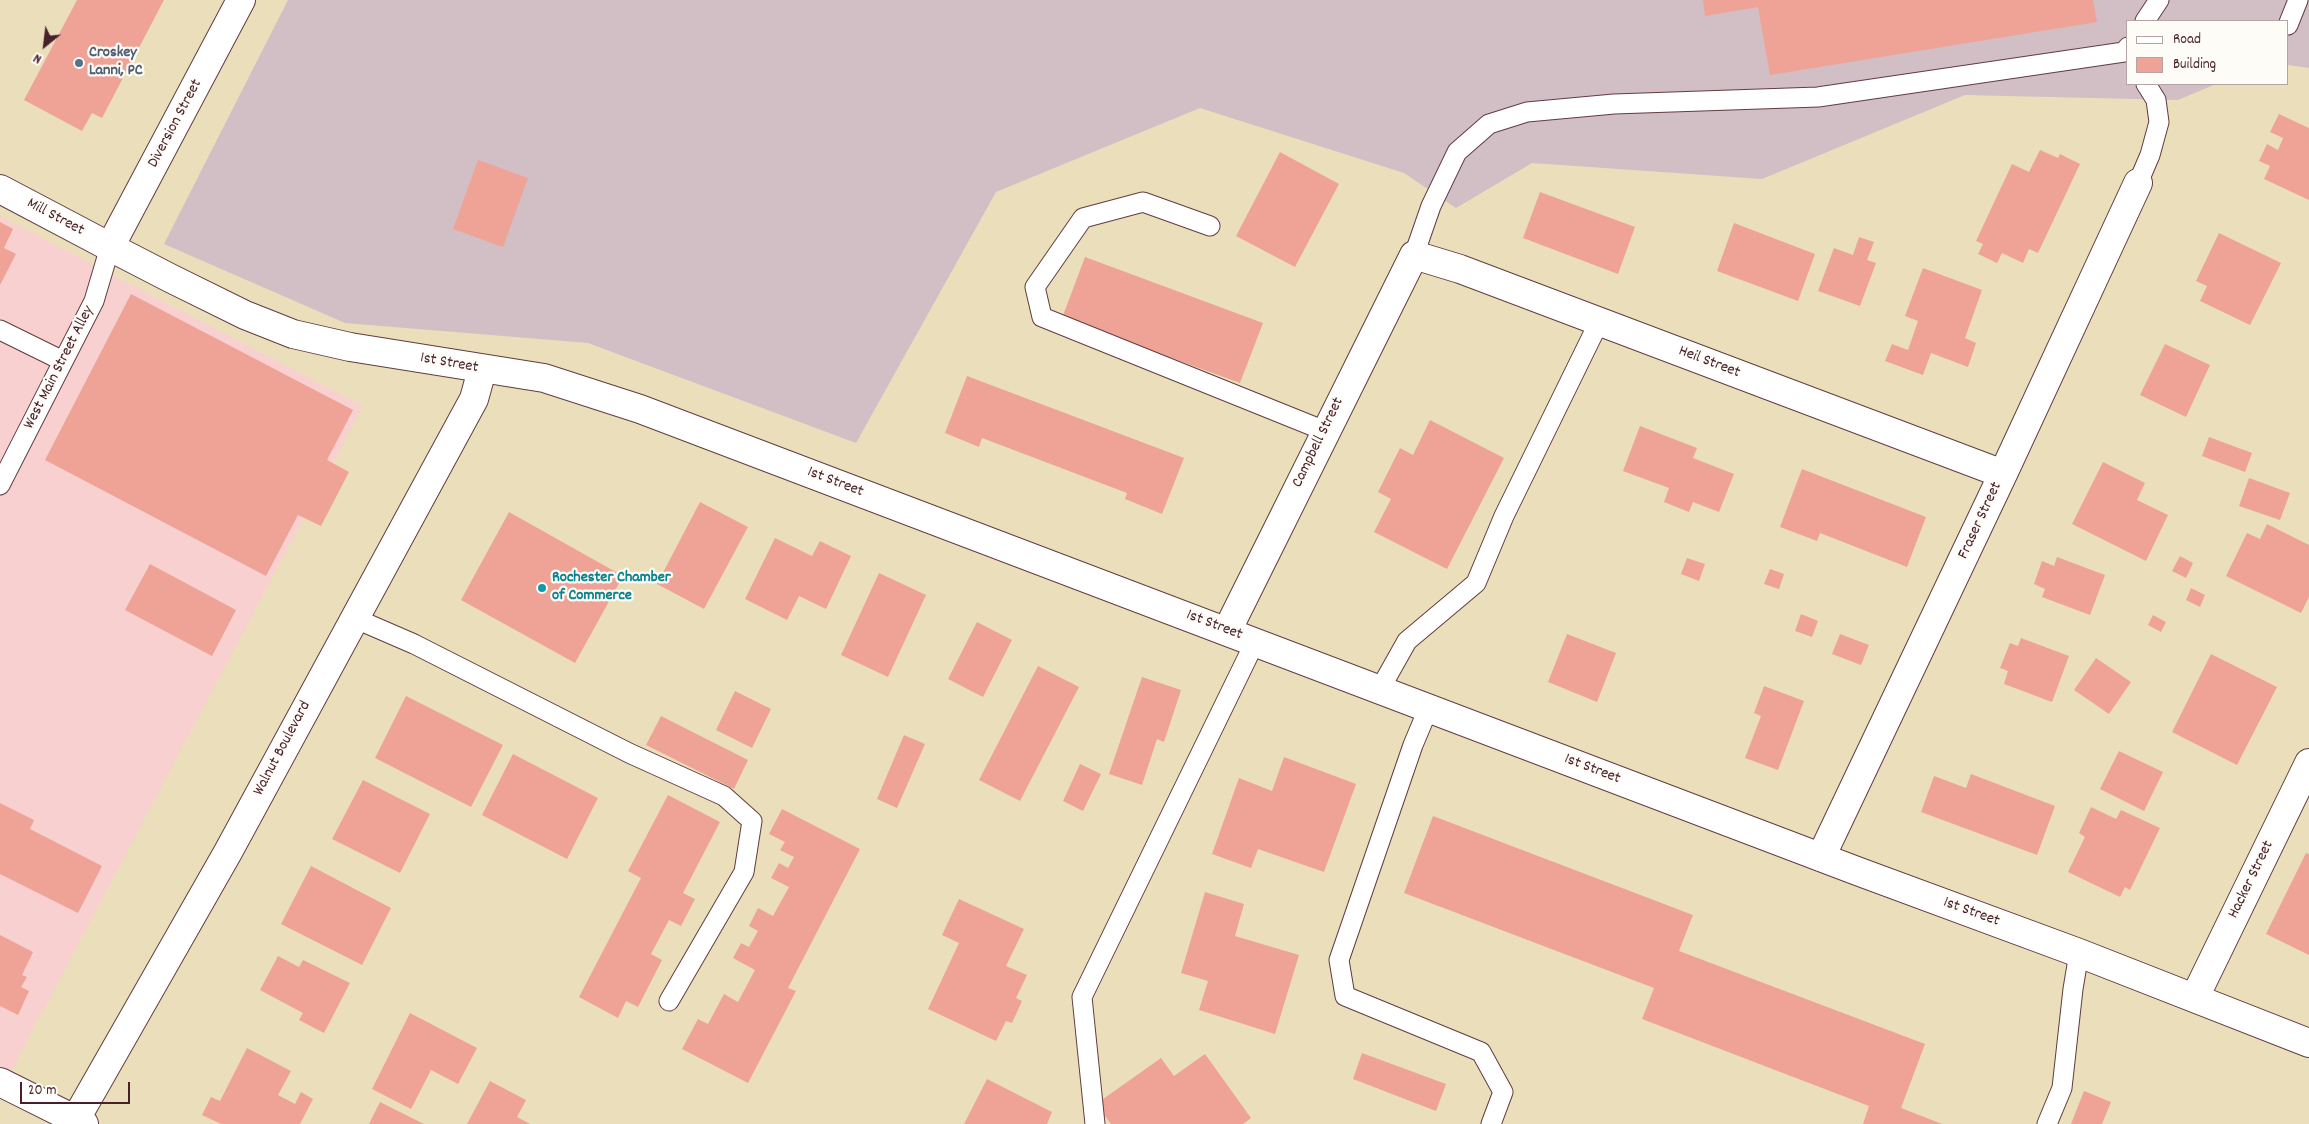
<!DOCTYPE html>
<style>
body{margin:0}
#map{position:relative;width:2309px;height:1124px;overflow:hidden;background:#eadfba;font-family:Dekko,sans-serif}
canvas{display:block}
.legend{position:absolute;left:2126px;top:20px;width:162px;height:65px;box-sizing:border-box;background:#fdfcf7;border:1px solid #b5a4a5;margin:0;padding:6px 9px;list-style:none;font-size:15px;color:#4a1f2b}
.legend li{display:flex;align-items:center;gap:10px;height:25px}
.legend b{width:25px;border:1px solid #b5a4a5}
.north{position:absolute;left:20px;top:20px;width:50px;height:50px;-webkit-text-stroke:4px #fdfcf7;paint-order:stroke;rotate:209deg;font-size:14px;font-weight:700;line-height:20px;text-align:center;color:#4a1f2b}
.north::after{content:'';display:block;margin:auto;width:18px;height:22px;background:#4a1f2b;clip-path:polygon(50% 0,100% 100%,50% 72%,0 100%)}
.scale{position:absolute;left:20px;top:1082px;width:110px;height:22px;box-sizing:border-box;border:2px solid #4a1f2b;border-top:0;padding-left:6px;font-size:15px;line-height:18px;white-space:nowrap;color:#4a1f2b;-webkit-text-stroke:4px #fdfcf7;paint-order:stroke}
</style>
<div id="map">
<canvas width="2309" height="1124"></canvas>
<ul class="legend">
<li><b style="height:6px;background:#fff"></b>Road</li>
<li><b style="height:14px;background:#efa396"></b>Building</li>
</ul>
<div class="north">N</div>
<div class="scale">20 m</div>
</div>
<script>
const ctx = document.querySelector('canvas').getContext('2d');
ctx.lineJoin = 'round';
function fill(path, color) { ctx.fillStyle = color; ctx.fill(path, 'evenodd'); }
const shape = rows => new Path2D(rows.map(r => 'M' + r).join(''));
function strokePath(path, color, width, dash) { ctx.strokeStyle = color; ctx.lineWidth = width; ctx.lineCap = dash ? 'butt' : 'round'; ctx.setLineDash(dash || []); ctx.stroke(path); }
function label(font, color, halo, rows, align = 'center') {
  ctx.font = font + ' Dekko,sans-serif'; ctx.lineWidth = 4.5; ctx.setLineDash([]); ctx.textBaseline = 'middle'; ctx.strokeStyle = halo; ctx.fillStyle = color; for (const [text, x, y, turn = 0] of rows) {
    ctx.save(); ctx.translate(x, y); ctx.rotate((+turn || 0) * Math.PI / 180); ctx.textAlign = isNaN(turn) ? turn : align; if (halo) ctx.strokeText(text, 0, 0); ctx.fillText(text, 0, 0); ctx.restore();
  }
}
fill(shape([
 [0,216,363,406,0,1092]
]), '#f7d0cf');
fill(shape([
 [288,0,2309,0,2309,68,2288,65,2288,21,2128,21,2128,84,2216,84,2178,100,1965,95,1762,179,1532,163,1456,208,1404,173,1200,108,996,192,856,443,588,343,345,323,164,244]
]), '#d2bec5');
fill(shape([
 [77,0,164,0,102,118,92,113,82,131,24,100],
 [1703,0,2093,0,2097,22,1770,75,1758,7,1705,16],
 [2279,114,2309,128,2309,200,2264,179,2270,166,2259,161,2267,144,2278,150,2283,138,2270,132],
 [2040,150,2058,158,2060,154,2080,164,2038,253,2029,249,2023,263,2002,253,1997,263,1978,254,1983,244,1976,241,2012,164,2029,172],
 [1280,152,1339,184,1295,267,1236,236],
 [478,160,528,178,503,247,453,229],
 [1540,192,1635,227,1618,274,1523,238],
 [0,222,13,229,4,248,16,254,0,285],
 [1734,223,1815,254,1798,301,1717,271],
 [2219,233,2281,263,2250,325,2200,301,2207,286,2196,281],
 [1859,237,1874,242,1867,260,1876,263,1860,306,1818,291,1834,248,1853,255],
 [1085,257,1263,323,1240,383,1062,318],
 [1923,268,1982,290,1965,338,1976,343,1968,367,1931,353,1923,375,1885,361,1892,344,1908,350,1918,321,1905,316],
 [131,294,353,410,327,460,349,472,321,526,298,515,266,576,45,460],
 [2165,344,2210,365,2186,417,2140,395],
 [967,376,1184,458,1162,514,1125,499,1127,493,982,438,979,447,945,433],
 [1430,420,1504,458,1447,569,1374,532,1391,499,1378,492,1400,448,1413,455],
 [1640,426,1697,448,1693,458,1734,474,1719,512,1693,502,1689,512,1664,502,1669,488,1623,471],
 [2209,437,2252,453,2245,472,2202,456],
 [2103,462,2145,483,2137,500,2168,515,2146,561,2072,524],
 [1802,469,1926,517,1907,567,1820,533,1817,541,1780,527],
 [2249,478,2290,493,2280,520,2239,506],
 [700,502,748,527,704,609,657,584],
 [509,512,623,576,575,663,461,600],
 [2267,524,2309,545,2309,597,2301,613,2226,576,2247,533,2260,539],
 [775,538,812,556,820,541,851,556,826,609,799,596,787,620,745,599],
 [2180,556,2193,563,2186,578,2172,571],
 [2057,557,2105,575,2090,615,2042,597,2045,589,2034,584,2042,561,2054,566],
 [1687,558,1705,564,1699,581,1681,574],
 [150,564,236,610,212,656,125,610],
 [1770,569,1784,574,1779,589,1764,584],
 [879,573,926,595,888,677,841,655],
 [2191,588,2205,595,2200,607,2186,600],
 [1801,614,1818,621,1812,637,1795,631],
 [2153,615,2166,622,2161,632,2148,625],
 [977,622,1012,640,983,697,948,679],
 [1567,634,1616,653,1597,702,1548,682],
 [1840,634,1869,645,1861,665,1832,654],
 [2021,638,2069,656,2052,702,2004,684,2008,671,2000,668,2010,643,2018,646],
 [2211,654,2277,687,2237,765,2172,732],
 [2096,658,2131,682,2109,714,2074,690],
 [1038,666,1079,687,1020,801,979,780],
 [1142,677,1181,690,1164,742,1157,739,1142,785,1109,774],
 [1764,686,1804,701,1778,770,1745,758,1761,716,1754,713],
 [735,691,771,709,752,748,716,730],
 [406,696,503,745,471,807,375,758],
 [661,716,748,760,734,789,646,745],
 [904,735,925,744,897,808,877,799],
 [2119,751,2163,772,2144,811,2100,789],
 [513,754,598,798,567,859,482,815],
 [1284,757,1356,784,1324,872,1258,849,1251,868,1212,854,1239,778,1272,791],
 [1080,764,1101,774,1083,811,1063,801],
 [1971,774,2055,806,2037,855,1921,812,1934,776,1966,788],
 [363,780,430,814,400,873,332,839],
 [668,795,720,822,683,893,695,899,681,926,669,920,651,954,662,960,638,1007,626,1001,618,1018,579,997,641,878,628,871],
 [0,803,34,820,30,829,102,866,78,913,0,874],
 [2091,807,2116,819,2121,810,2160,828,2130,890,2125,887,2120,897,2068,872,2085,837,2079,833],
 [782,809,860,849,788,988,796,991,748,1083,682,1049,698,1019,708,1024,724,994,738,1002,755,970,733,958,741,943,749,947,758,931,749,926,758,908,773,916,789,887,771,878,779,863,788,868,794,857,780,850,785,842,769,834],
 [1433,816,1693,915,1679,951,1925,1044,1901,1108,1942,1124,1863,1124,1869,1106,1642,1019,1654,988,1404,893],
 [2306,853,2309,854,2309,955,2266,934],
 [311,866,391,908,362,965,281,924],
 [1205,892,1244,904,1235,936,1299,955,1275,1034,1199,1010,1208,981,1181,973],
 [959,899,1024,929,1006,966,1027,975,1016,998,1022,1001,1012,1023,1006,1021,996,1041,928,1009,959,943,942,935],
 [0,935,33,952,22,975,27,977,21,987,29,991,18,1015,0,1006],
 [278,956,299,967,303,960,350,983,324,1033,299,1020,303,1013,260,990],
 [410,1013,477,1048,458,1084,431,1070,411,1109,372,1089],
 [247,1048,291,1071,278,1095,295,1104,301,1092,313,1099,300,1124,221,1124,202,1115,211,1097,220,1101],
 [1362,1053,1446,1084,1436,1111,1353,1079],
 [1205,1054,1251,1118,1243,1124,1111,1124,1096,1104,1161,1058,1174,1076],
 [987,1079,1052,1112,1047,1124,964,1124],
 [490,1081,526,1100,517,1117,530,1124,467,1124],
 [2084,1091,2111,1102,2102,1124,2071,1124],
 [380,1102,424,1124,369,1124]
]), '#efa396');
const lane = shape([
 [2145,21,2159,0],
 [2288,25,2298,0],
 [2138,183,2150,155,2159,122,2156,100,2146,84],
 [1210,226,1143,202,1083,218,1035,287,1042,317,1325,431],
 [1414,255,1431,206,1457,152,1489,124,1527,112,1614,104,1818,97,2124,52,2128,47],
 [0,330,63,361],
 [0,485,94,301,110,247],
 [354,618,414,644,629,753,724,796,752,821,744,872,669,1001],
 [1380,689,1407,641,1476,583,1504,516,1599,322],
 [1429,707,1413,745,1339,960,1345,996,1481,1052,1503,1092,1491,1124],
 [1095,1124,1082,997,1255,642],
 [2047,1124,2062,1088,2073,989,2079,953]
]);
const street = shape([
 [0,189,110,247],
 [1227,631,1414,255,1460,269,2003,474],
 [1821,857,2003,474,2138,183],
 [2195,997,2309,763],
 [0,1082,84,1124],
 [73,1124,228,852,474,399,482,370]
]);
const secondary = shape([
 [241,0,110,247,170,278,245,315,293,334,350,347,544,378,640,409,1857,871,2079,953,2309,1043]
]);
strokePath(lane, '#623c40', 21);
strokePath(street, '#623c40', 30);
strokePath(secondary, '#623c40', 30);
strokePath(lane, '#fff', 19);
strokePath(street, '#fff', 28);
strokePath(secondary, '#fff', 28);
for (const [x, y, r, color] of [
 [79,63,5,"#5c6f8a"],
 [542,588,5,"#0f9aa8"]
]) { const dot = new Path2D(); dot.arc(x, y, r, 0, 2 * Math.PI); ctx.fillStyle = color; ctx.fill(dot); strokePath(dot, '#fdfcf7', 2); }
label('bold 16px', '#4e5e75', '#fdfcf7', [
 ["Croskey",89,54],
 ["Lanni, PC",89,72]
], 'left');
label('16px', '#4a1f2b', '#fdfcf7', [
 ["Diversion Street",176,124,-62],
 ["Mill Street",55,218,28],
 ["Heil Street",1709,363,21],
 ["1st Street",449,364,10],
 ["West Main Street Alley",60,368,-63],
 ["Campbell Street",1319,443,-64],
 ["1st Street",835,483,21],
 ["Fraser Street",1981,521,-65],
 ["1st Street",1214,626,21],
 ["Walnut Boulevard",283,749,-62],
 ["1st Street",1592,770,21],
 ["Hacker Street",2252,880,-64],
 ["1st Street",1971,913,20]
]);
label('bold 16px', '#0d838f', '#fdfcf7', [
 ["Rochester Chamber",552,579],
 ["of Commerce",552,597]
], 'left');
</script>
